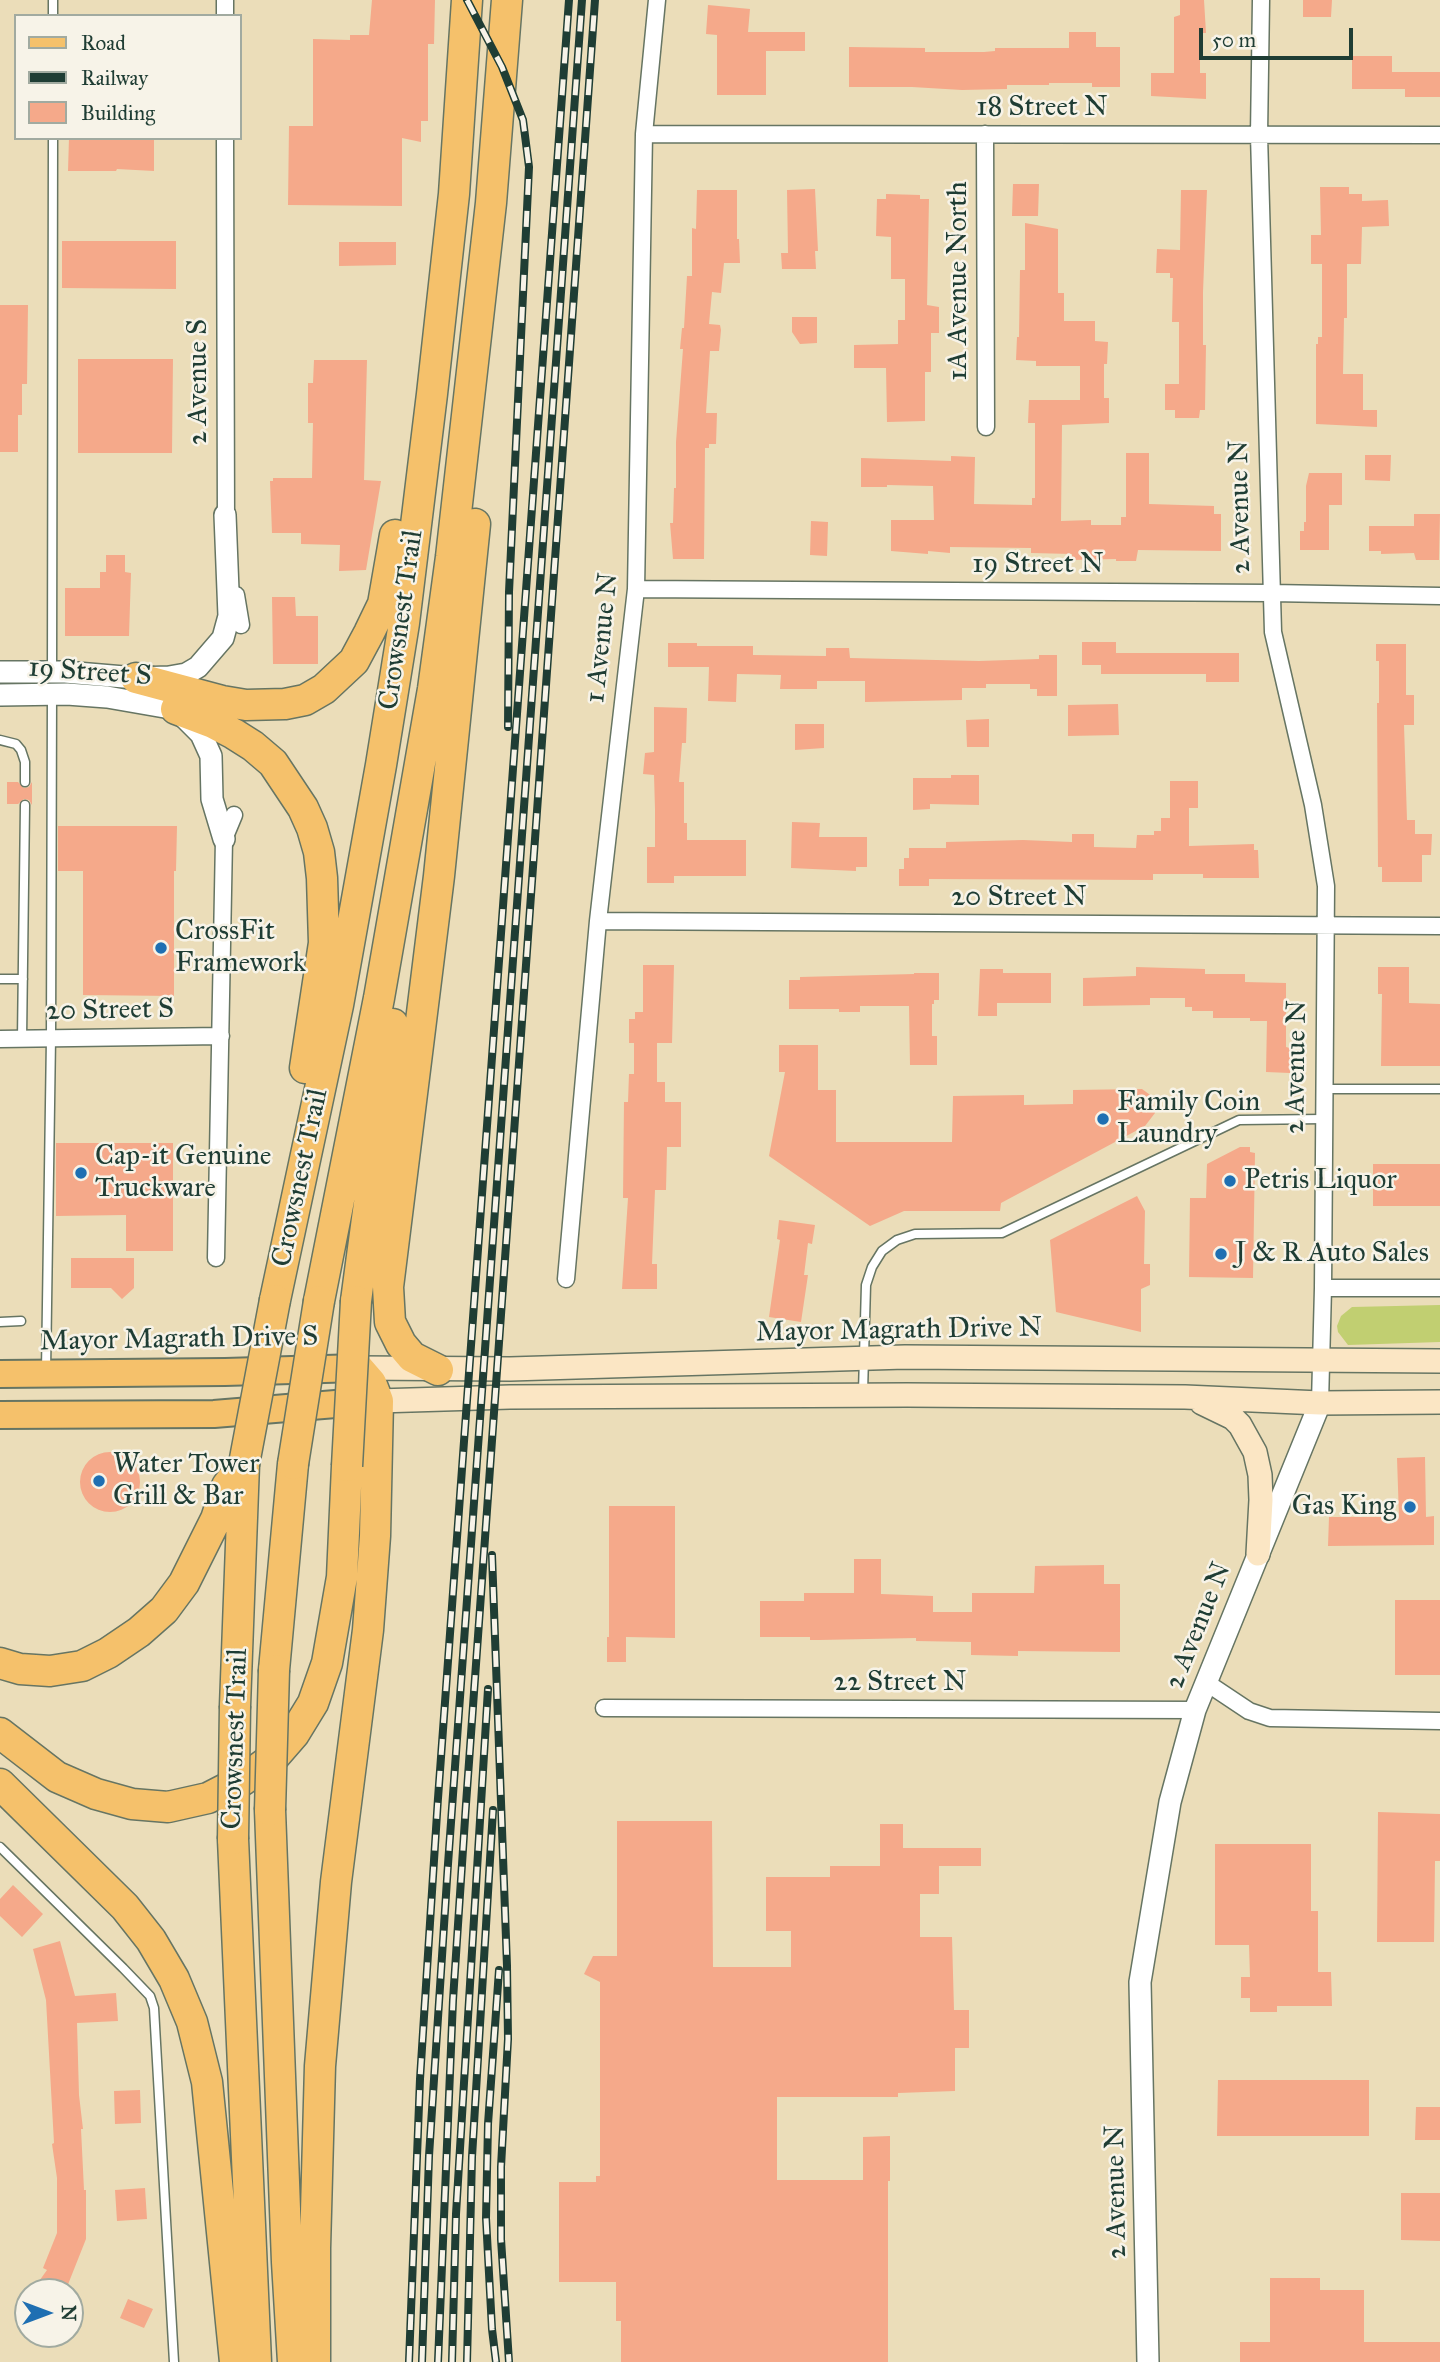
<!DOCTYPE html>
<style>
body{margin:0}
#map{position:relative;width:1440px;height:2362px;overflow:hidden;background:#ebddb9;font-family:"IM FELL Great Primer",serif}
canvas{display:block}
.legend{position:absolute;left:14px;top:14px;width:228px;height:126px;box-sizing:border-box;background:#f7f3e8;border:2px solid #a1aaa0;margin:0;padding:9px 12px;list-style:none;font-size:21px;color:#1f3d34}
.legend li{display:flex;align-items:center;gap:14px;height:35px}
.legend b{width:35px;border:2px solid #a1aaa0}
.north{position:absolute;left:14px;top:2278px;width:70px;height:70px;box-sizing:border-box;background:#f7f3e8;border:2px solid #a1aaa0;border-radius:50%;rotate:90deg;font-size:19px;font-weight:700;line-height:28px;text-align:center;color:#1f3d34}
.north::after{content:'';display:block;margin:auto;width:24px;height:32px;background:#1f6fb2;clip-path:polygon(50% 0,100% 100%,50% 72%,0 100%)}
.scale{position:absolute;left:1199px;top:28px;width:154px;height:32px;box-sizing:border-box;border:4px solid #1f3d34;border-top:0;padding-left:9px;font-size:21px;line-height:24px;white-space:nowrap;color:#1f3d34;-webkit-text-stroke:5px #f7f3e8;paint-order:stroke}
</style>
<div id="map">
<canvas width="1440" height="2362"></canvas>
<ul class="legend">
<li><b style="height:9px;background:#f5c16b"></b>Road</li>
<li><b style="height:9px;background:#1f3d34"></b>Railway</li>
<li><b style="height:19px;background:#f5a98a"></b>Building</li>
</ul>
<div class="north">N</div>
<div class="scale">50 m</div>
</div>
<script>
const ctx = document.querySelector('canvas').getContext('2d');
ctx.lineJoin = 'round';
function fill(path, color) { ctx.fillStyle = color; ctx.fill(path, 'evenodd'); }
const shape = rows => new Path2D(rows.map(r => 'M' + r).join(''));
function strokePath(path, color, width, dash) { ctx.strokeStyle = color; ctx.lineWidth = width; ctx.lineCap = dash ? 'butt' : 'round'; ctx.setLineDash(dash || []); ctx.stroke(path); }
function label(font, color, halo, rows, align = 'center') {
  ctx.font = font + ' "IM FELL Great Primer",serif'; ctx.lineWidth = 5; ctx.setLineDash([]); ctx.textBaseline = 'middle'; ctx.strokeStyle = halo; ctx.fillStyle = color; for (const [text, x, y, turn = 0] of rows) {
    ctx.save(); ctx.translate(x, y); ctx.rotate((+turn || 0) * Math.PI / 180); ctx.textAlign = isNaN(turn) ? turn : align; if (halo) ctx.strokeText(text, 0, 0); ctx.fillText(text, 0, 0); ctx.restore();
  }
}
fill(shape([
 [1440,1305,1440,1342,1348,1345,1338,1332,1337,1326,1341,1316,1352,1307]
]), '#c1cf71');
fill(shape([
 [372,0,435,0,434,44,428,44,428,121,421,121,421,142,402,138,402,206,288,205,289,126,313,126,313,39,350,40,350,35,369,35],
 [1180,0,1204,0,1206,33,1200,33,1200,73,1206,73,1206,99,1151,96,1151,73,1174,73,1174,17,1180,15],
 [1303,0,1332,0,1331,17,1303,17],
 [708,5,750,9,748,32,805,32,805,51,766,51,766,95,717,95,717,35,706,34],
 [1069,32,1096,32,1096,47,1120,47,1120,87,1092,87,1092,83,1049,83,1049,85,1007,85,1007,89,962,90,912,87,849,87,849,47,925,48,925,52,984,52,995,51,995,48,1069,48],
 [1352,56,1392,56,1392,72,1440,72,1440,97,1405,97,1405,89,1352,89],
 [69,138,154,138,154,171,117,169,116,171,68,171],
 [1013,184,1039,184,1038,216,1012,216],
 [1320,187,1349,187,1349,194,1362,194,1362,201,1388,200,1389,226,1362,227,1361,264,1347,264,1347,318,1344,318,1343,374,1363,374,1363,410,1377,410,1377,427,1316,424,1316,344,1318,344,1318,337,1322,337,1322,264,1311,264,1311,235,1321,235],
 [815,189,818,251,815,251,816,269,782,269,781,253,788,253,787,190],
 [697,190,737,190,737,239,739,239,740,263,724,263,721,293,712,292,709,324,720,325,721,330,719,351,710,351,706,413,717,413,716,444,709,444,709,448,705,448,704,559,673,559,670,523,673,523,674,488,676,488,676,442,683,349,680,349,682,328,684,328,687,276,692,276,692,228,696,229],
 [1181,190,1207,190,1203,292,1203,345,1206,345,1205,410,1200,410,1199,418,1175,418,1175,410,1165,410,1165,384,1179,384,1179,322,1172,322,1173,278,1170,278,1170,273,1156,273,1157,249,1180,250],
 [886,194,920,195,920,199,929,199,927,305,939,307,939,333,931,333,931,372,925,372,925,421,887,422,886,368,854,368,854,345,898,344,898,320,905,320,905,279,891,279,891,237,876,236,877,199,886,199],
 [1025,223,1058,229,1058,293,1064,293,1064,321,1095,321,1095,341,1108,342,1107,364,1104,364,1104,398,1109,398,1109,423,1062,425,1061,521,1091,520,1091,525,1121,525,1121,517,1126,517,1126,453,1149,453,1149,504,1214,506,1214,514,1221,514,1221,551,1138,550,1136,561,1116,561,1116,559,1072,560,1072,554,1031,553,1031,548,950,547,950,553,928,551,928,554,891,551,891,520,934,520,933,486,887,485,887,487,861,487,861,458,951,461,951,456,975,457,974,504,1032,505,1032,498,1035,498,1035,423,1028,423,1029,400,1080,400,1080,366,1036,366,1036,361,1016,360,1017,337,1019,337,1020,270,1025,270],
 [62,241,176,241,176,289,62,288],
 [339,242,396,242,396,265,339,266],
 [0,305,28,305,27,384,22,384,22,415,18,415,18,452,0,452],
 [792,317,817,317,817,343,800,344,792,332],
 [78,359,173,359,172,453,78,453],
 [314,360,367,360,364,480,381,481,366,570,339,571,340,545,301,544,301,533,272,533,270,481,273,481,273,478,312,478,313,423,308,423,308,383,313,383],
 [1365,455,1391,455,1390,481,1365,480],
 [1309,473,1342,473,1342,505,1329,505,1329,550,1300,550,1300,531,1304,531,1304,522,1306,522,1306,486],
 [1414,514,1440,514,1439,560,1416,560,1414,553,1381,554,1381,551,1369,551,1369,526,1414,526],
 [811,521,828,522,827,556,810,555],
 [106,555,125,555,125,572,131,573,129,636,65,636,65,588,100,588,100,572,106,572],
 [272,597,295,597,296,616,318,616,318,664,273,664],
 [1082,642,1116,642,1116,653,1239,653,1239,682,1206,682,1206,674,1101,674,1101,665,1082,665],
 [668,643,697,643,697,646,753,646,753,655,826,656,826,648,849,648,850,658,979,661,1039,659,1039,655,1057,655,1057,696,1037,696,1037,689,1030,689,1030,684,986,684,986,688,962,688,962,700,865,702,865,681,817,681,817,689,780,689,781,675,737,674,736,702,708,701,709,667,668,667],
 [1376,644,1406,644,1406,695,1414,695,1414,725,1404,725,1407,820,1415,820,1415,834,1432,834,1431,855,1422,855,1422,882,1382,882,1382,867,1378,867,1377,703,1379,703,1379,661,1376,661],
 [1118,704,1119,735,1068,736,1068,705],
 [654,707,687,708,686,743,682,743,679,782,684,782,684,823,687,823,687,840,746,840,746,876,674,876,674,883,647,883,647,847,655,847,655,809,654,775,643,774,645,753,654,752],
 [989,719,989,747,967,747,966,720],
 [795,724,824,724,824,748,795,750],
 [951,775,979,775,979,805,930,804,930,809,913,810,913,778,951,778],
 [1170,781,1198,781,1198,808,1189,808,1189,846,1254,844,1254,850,1258,850,1259,878,1203,878,1203,874,1153,874,1153,880,929,879,929,886,899,886,899,869,904,869,904,858,909,858,909,848,946,848,946,842,1023,840,1072,842,1072,834,1094,834,1094,847,1136,848,1137,835,1154,835,1154,831,1161,831,1161,818,1170,818],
 [7,782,18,782,24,788,29,787,32,782,32,805,29,800,24,799,18,804,7,804],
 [792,822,820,823,819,837,867,837,867,867,856,867,856,871,791,868],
 [58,826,177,826,176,871,174,871,174,996,83,995,83,871,58,871],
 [643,965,674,965,672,1043,657,1043,657,1082,665,1082,665,1102,681,1102,681,1147,667,1147,666,1190,655,1190,652,1264,657,1264,657,1289,622,1289,628,1198,623,1198,624,1102,628,1102,629,1074,634,1074,634,1043,629,1043,629,1019,635,1019,635,1012,643,1012],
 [1136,967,1205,969,1205,974,1245,974,1245,982,1286,983,1286,1047,1290,1048,1290,1073,1266,1072,1267,1021,1250,1021,1250,1018,1213,1018,1213,1011,1192,1011,1192,1007,1185,1007,1185,998,1150,998,1150,1005,1083,1006,1083,978,1136,976],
 [1378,967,1409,967,1409,1003,1440,1004,1440,1066,1381,1066,1382,994,1378,994],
 [980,969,1003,969,1003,973,1051,973,1051,1003,997,1003,997,1016,978,1016],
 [914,973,939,973,939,1000,934,1000,934,1004,932,1004,932,1036,937,1036,937,1065,910,1065,909,1006,860,1006,860,1012,839,1012,839,1009,789,1009,789,980,800,980,800,977,914,974],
 [779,1045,818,1045,818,1090,836,1090,836,1142,952,1142,953,1096,1024,1095,1024,1105,1073,1104,1073,1090,1142,1089,1153,1097,1155,1113,1145,1126,1001,1203,1000,1211,904,1211,870,1226,769,1156,785,1072,779,1072],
 [56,1143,173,1143,173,1251,126,1251,126,1215,56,1216],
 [1240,1147,1250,1147,1250,1152,1255,1153,1253,1278,1189,1277,1190,1198,1206,1198,1207,1164],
 [1373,1164,1440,1164,1440,1206,1373,1206],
 [1137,1196,1145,1211,1144,1264,1150,1264,1150,1285,1141,1289,1141,1332,1056,1312,1050,1240],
 [779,1220,815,1225,812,1244,808,1243,804,1275,808,1275,801,1322,769,1317,780,1240,777,1239],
 [71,1258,134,1258,134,1288,122,1299,111,1288,71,1288],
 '80 1482a30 30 0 1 1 60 0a30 30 0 1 1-60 0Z',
 [1425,1457,1426,1517,1434,1516,1434,1545,1328,1546,1329,1517,1399,1517,1397,1458],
 [609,1506,675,1506,675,1638,626,1637,626,1662,607,1662,607,1637,609,1637],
 [854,1559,881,1559,881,1594,933,1596,933,1612,972,1612,972,1593,1034,1593,1035,1566,1104,1565,1104,1584,1120,1584,1120,1652,1018,1651,1018,1656,971,1655,971,1642,916,1641,916,1638,819,1640,810,1640,810,1637,760,1637,760,1601,804,1601,804,1593,854,1593],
 [1395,1600,1440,1600,1440,1675,1395,1675],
 [1378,1812,1440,1814,1440,1861,1435,1861,1434,1942,1377,1942],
 [617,1821,712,1821,713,1967,791,1967,791,1931,766,1931,766,1877,830,1877,830,1866,880,1866,880,1824,903,1824,903,1848,981,1848,981,1866,939,1866,939,1894,920,1894,920,1937,952,1937,954,2010,969,2010,969,2048,955,2048,955,2091,898,2093,898,2097,777,2097,777,2180,863,2180,863,2137,890,2136,890,2181,888,2181,888,2362,621,2362,621,2321,616,2321,616,2282,559,2282,559,2182,596,2182,596,2176,600,2176,600,1982,584,1974,593,1956,617,1956],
 [1215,1844,1311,1844,1311,1911,1318,1911,1318,1972,1331,1972,1332,2006,1277,2006,1277,2012,1250,2012,1250,1998,1241,1998,1241,1977,1250,1977,1249,1945,1215,1945],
 [13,1885,43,1914,22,1937,0,1916,0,1899],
 [60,1941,75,1996,116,1993,118,2021,77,2023,79,2095,83,2129,81,2129,84,2190,86,2190,86,2239,65,2292,56,2292,37,2284,47,2270,43,2268,57,2233,57,2178,52,2144,54,2143,46,2000,33,1949],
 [1218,2080,1369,2080,1369,2136,1217,2136],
 [140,2090,141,2123,115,2124,114,2091],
 [1416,2107,1440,2107,1440,2140,1415,2140],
 [145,2188,147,2219,117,2221,115,2190],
 [1401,2193,1440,2193,1440,2241,1401,2240],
 [1270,2278,1320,2278,1320,2290,1364,2290,1364,2342,1440,2342,1440,2362,1240,2362,1240,2342,1270,2342],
 [128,2299,153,2309,144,2328,120,2318]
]), '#f5a98a');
const service = shape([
 [53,16,53,0],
 [52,671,53,138],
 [0,740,16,744,21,750,25,762,25,782],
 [0,979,23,979],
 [22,1039,25,805],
 [1324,1089,1440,1089],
 [0,1322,21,1321],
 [46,1371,51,1038,52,694],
 [863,1392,866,1285,872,1267,882,1251,897,1240,915,1234,1002,1233,1239,1120,1324,1119],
 [0,1847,123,1968,150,1996,154,2008,174,2362]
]);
const minor = shape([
 [1261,0,1259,135,1273,632,1313,805,1326,886,1323,1288,1320,1403],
 [225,16,225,0],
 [644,134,1440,135],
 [985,134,986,427],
 [225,138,226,524],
 [636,589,1271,593,1440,596],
 [236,595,241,625],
 [598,921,1440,926],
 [0,1039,221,1036],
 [216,1258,224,839,234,815],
 [566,1279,598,921,636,589,644,134,657,0],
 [1323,1288,1440,1288],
 [1207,1683,1249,1711,1270,1718,1440,1721],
 [604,1708,1195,1710]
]);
const tertiary = shape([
 [0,672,65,672,136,678,169,677,186,674,198,667,223,638,229,616,225,515],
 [0,695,67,694,107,697,176,709,201,734,211,756,212,799,224,839],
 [1148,2362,1140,1982,1170,1802,1195,1710,1320,1403]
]);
const secondary = shape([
 [358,1368,510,1369,905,1357,1440,1361],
 [378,1401,510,1397,907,1395,1185,1397,1320,1403,1440,1402],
 [1202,1403,1233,1418,1240,1425,1255,1452,1260,1475,1261,1500,1258,1554]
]);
const primary = shape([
 [0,1374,225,1372,358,1368],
 [0,1415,214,1414,372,1401]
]);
const motorway = shape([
 [136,678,222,701,246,705,285,704,305,700,324,689,354,661,369,633,383,604,395,535],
 [176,709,213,723,234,734,253,746,273,763,303,808,312,828,319,852,322,878,324,943,305,1068],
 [275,1300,338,1005,381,765,404,623,432,394,454,194,467,0],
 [319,1301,379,998,433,689,451,557,491,203,507,0],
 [356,1301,393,1024],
 [438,1370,412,1357,401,1344,390,1322,388,1287,439,876,475,524],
 [0,1663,20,1669,50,1671,82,1666,108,1653,139,1632,164,1610,184,1583,216,1519,227,1486,244,1464],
 [274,1670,293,1464],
 [235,1706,244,1464],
 [0,1733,57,1777,96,1794,132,1804,168,1807,208,1798,243,1780,274,1757,294,1734,313,1703,327,1663,342,1577,347,1466],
 [0,1784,125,1907,151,1940,174,1979,192,2022,207,2082,235,2362],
 [270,1810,287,2262,293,2362],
 [233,1839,256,2362],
 [315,2362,315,2248,320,2066,336,1882,368,1630,375,1536,378,1401,371,1383,358,1368]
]);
strokePath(service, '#667563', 11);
strokePath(minor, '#667563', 19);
strokePath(tertiary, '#667563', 24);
strokePath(secondary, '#667563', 26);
strokePath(primary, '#667563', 30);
strokePath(motorway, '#667563', 33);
strokePath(service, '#fff', 8);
strokePath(minor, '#fff', 16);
strokePath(tertiary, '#fff', 21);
strokePath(secondary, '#fbe6c4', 23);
strokePath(primary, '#f5c16b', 26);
strokePath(motorway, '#f5c16b', 30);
const rail = shape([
 [467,0,502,67,523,120,529,167,509,592,508,727],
 [492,1555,507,1966,508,2039,501,2167,501,2239,509,2362],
 [409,2362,420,2079,438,1798,569,0],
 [422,2362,429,2156,448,1864,582,0],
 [438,2362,453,2000,466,1804,595,0],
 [452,2362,456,2214,488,1689],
 [467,2362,472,2157,493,1810],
 [496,2362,492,2329,486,2218,488,2124,499,1970]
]);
strokePath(rail, '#1f3d34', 8);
strokePath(rail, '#f7f3e8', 5, [16]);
const motorwayBridge = shape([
 [244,1464,275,1300],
 [293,1464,319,1301],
 [347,1466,356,1301],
 [270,1810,274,1670],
 [233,1839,235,1706]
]);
strokePath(motorwayBridge, '#667563', 33, []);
strokePath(motorwayBridge, '#f5c16b', 30);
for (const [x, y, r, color] of [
 [161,948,7,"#1f6fb2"],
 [1103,1119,7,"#1f6fb2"],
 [81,1173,7,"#1f6fb2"],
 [1230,1181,7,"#1f6fb2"],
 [1221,1254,7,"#1f6fb2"],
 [99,1481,7,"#1f6fb2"],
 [1410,1507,7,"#1f6fb2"]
]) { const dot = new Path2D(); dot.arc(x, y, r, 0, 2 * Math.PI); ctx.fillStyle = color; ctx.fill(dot); strokePath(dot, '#f7f3e8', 2.5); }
label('28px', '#1f3d34', '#f7f3e8', [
 ["18 Street N",1042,108],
 ["1A Avenue North",959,281,-90],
 ["2 Avenue S",199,382,-90],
 ["2 Avenue N",1241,507,-91],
 ["19 Street N",1038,565],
 ["Crowsnest Trail",402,620,-82],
 ["1 Avenue N",603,638,-84],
 ["19 Street S",90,673,4],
 ["20 Street N",1019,898],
 ["20 Street S",110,1011,-1],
 ["2 Avenue N",1297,1067,-89],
 ["Crowsnest Trail",301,1178,-78],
 ["Mayor Magrath Drive N",899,1331,-1],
 ["Mayor Magrath Drive S",179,1340,-1],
 ["2 Avenue N",1199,1626,-68],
 ["22 Street N",900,1683],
 ["Crowsnest Trail",236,1739,-88],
 ["2 Avenue N",1117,2192,-91]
]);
label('28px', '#1f3d34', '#f7f3e8', [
 ["CrossFit",175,932],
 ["Framework",175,964],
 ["Family Coin",1117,1103],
 ["Laundry",1117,1135],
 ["Cap-it Genuine",95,1157],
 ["Truckware",95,1189],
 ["Petris Liquor",1244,1181],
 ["J & R Auto Sales",1235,1254],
 ["Water Tower",113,1465],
 ["Grill & Bar",113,1497],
 ["Gas King",1396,1507,"right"]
], 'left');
</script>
